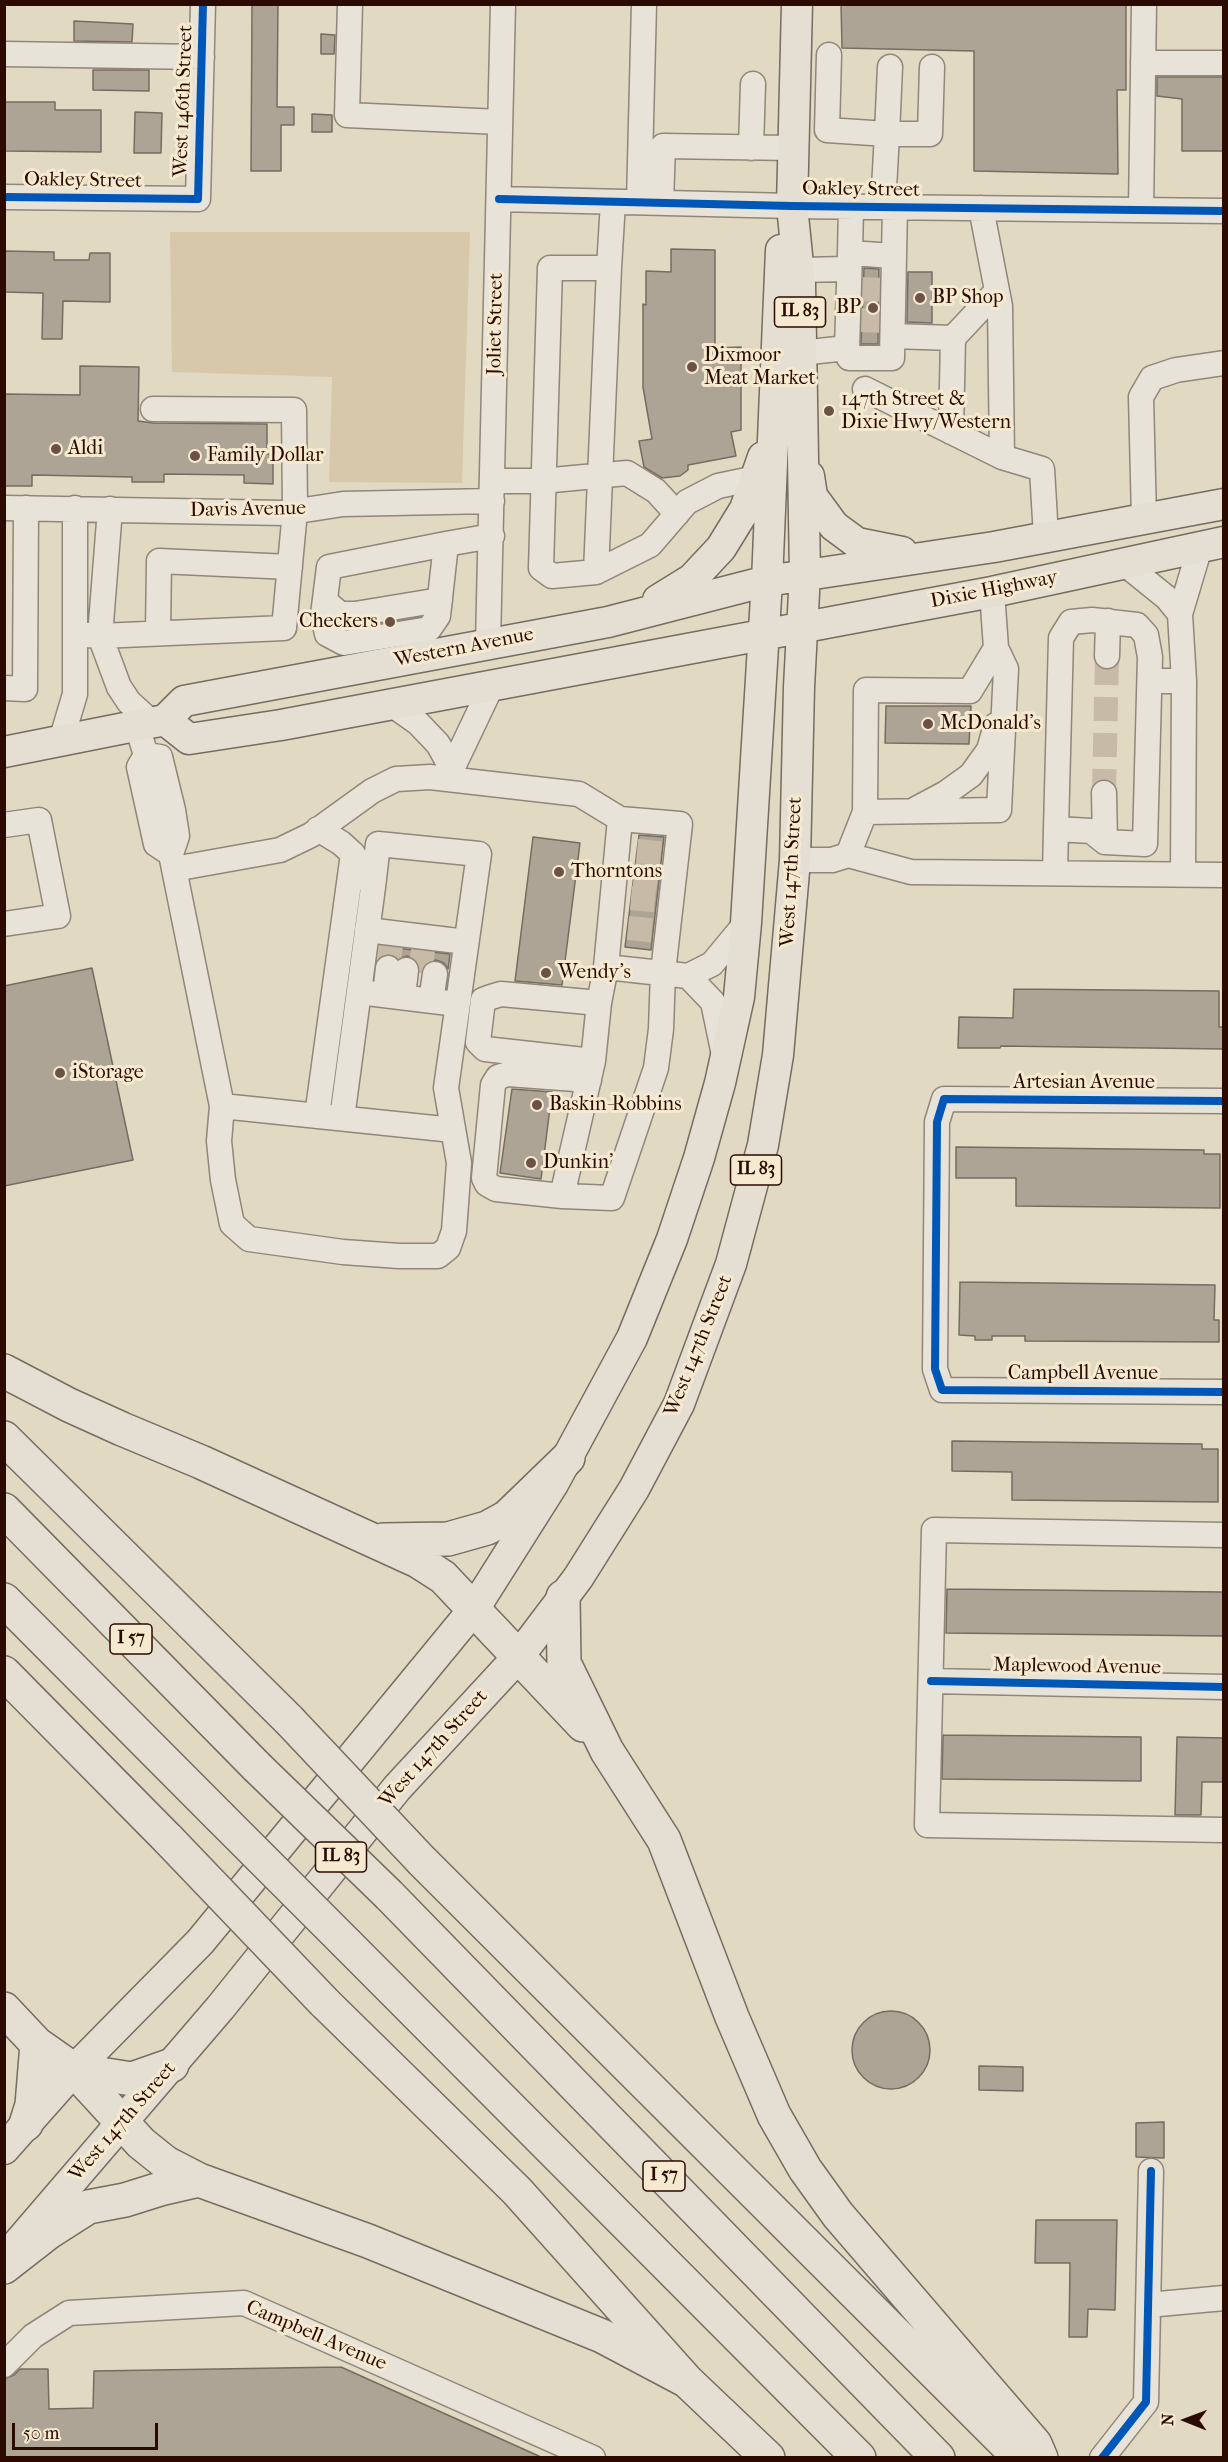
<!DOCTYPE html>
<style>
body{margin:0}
#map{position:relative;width:1228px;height:2462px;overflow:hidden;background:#e2d9c3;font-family:"IM FELL French Canon",serif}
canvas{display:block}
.frame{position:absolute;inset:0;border:6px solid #2b0a01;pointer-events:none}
.north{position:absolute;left:1156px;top:2390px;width:60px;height:60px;-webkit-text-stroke:4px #f5ead0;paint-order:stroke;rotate:271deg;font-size:16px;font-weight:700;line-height:24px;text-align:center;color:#2b0a01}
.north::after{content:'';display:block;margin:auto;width:21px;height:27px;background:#2b0a01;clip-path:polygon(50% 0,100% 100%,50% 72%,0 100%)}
.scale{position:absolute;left:12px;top:2423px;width:146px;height:27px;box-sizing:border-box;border:3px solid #2b0a01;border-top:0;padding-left:8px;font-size:18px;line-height:21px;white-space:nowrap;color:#2b0a01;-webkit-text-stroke:4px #f5ead0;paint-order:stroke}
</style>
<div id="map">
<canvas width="1228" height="2462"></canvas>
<div class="frame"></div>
<div class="north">N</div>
<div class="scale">50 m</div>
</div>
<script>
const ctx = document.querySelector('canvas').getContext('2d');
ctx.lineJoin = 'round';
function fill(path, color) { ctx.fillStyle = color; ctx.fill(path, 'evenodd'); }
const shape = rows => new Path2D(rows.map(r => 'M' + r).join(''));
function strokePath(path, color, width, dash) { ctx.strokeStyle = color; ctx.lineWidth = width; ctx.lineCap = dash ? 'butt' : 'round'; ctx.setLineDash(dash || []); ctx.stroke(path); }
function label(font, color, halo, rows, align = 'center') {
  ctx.font = font + ' "IM FELL French Canon",serif'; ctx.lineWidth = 6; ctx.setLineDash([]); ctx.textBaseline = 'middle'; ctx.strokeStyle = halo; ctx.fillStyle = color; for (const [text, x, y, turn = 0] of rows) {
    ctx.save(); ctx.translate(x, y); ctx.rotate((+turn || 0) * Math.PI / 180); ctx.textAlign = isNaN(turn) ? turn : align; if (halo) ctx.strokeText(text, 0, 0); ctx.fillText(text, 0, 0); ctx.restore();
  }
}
fill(shape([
 [170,232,470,232,462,483,329,482,332,377,172,372]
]), '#d7c8ab');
const building = shape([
 [252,4,278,4,277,107,294,107,294,125,281,125,281,171,251,171,252,4],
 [841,4,1126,4,1126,90,1117,90,1118,174,974,171,974,51,842,48,841,4],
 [74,21,133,24,132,42,74,41,74,21],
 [321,34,335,35,334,54,321,54,321,34],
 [93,70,149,70,149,91,93,90,93,70],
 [1157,77,1224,77,1224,151,1182,151,1182,99,1157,96,1157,77],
 [4,102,55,102,55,110,101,110,101,152,4,151,4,102],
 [135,112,162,113,161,153,134,153,135,112],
 [312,114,332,115,332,132,312,132,312,114],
 [671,249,715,250,715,348,741,347,741,430,731,432,736,456,688,465,688,470,680,476,662,478,644,467,639,441,652,439,643,387,643,304,646,305,646,271,671,272,671,249],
 [4,251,54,252,54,260,89,260,90,253,110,253,110,302,63,301,62,339,42,339,43,293,4,292,4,251],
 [864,268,879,269,878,344,861,344,864,268],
 [908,272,932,272,932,323,907,322,908,272],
 [80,366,139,367,138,421,153,423,267,424,267,454,273,454,273,484,244,483,244,475,164,474,164,482,132,482,132,477,32,475,32,486,4,486,4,394,80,395,80,366],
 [886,706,971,706,969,744,885,743,886,706],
 [639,835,664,837,651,950,625,947,639,835],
 [533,837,580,843,562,985,515,981,533,837],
 [386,947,450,954,448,969,444,963,436,960,424,965,420,972,419,965,415,959,407,956,398,959,390,954,385,954,386,947],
 [92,968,133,1160,4,1186,4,986,92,968],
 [1014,989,1219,991,1219,1027,1224,1027,1223,1049,1001,1046,1000,1048,958,1048,959,1017,1013,1018,1014,989],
 [512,1089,552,1092,541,1179,500,1173,512,1089],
 [956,1147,1204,1150,1204,1154,1220,1154,1220,1208,1016,1206,1016,1178,956,1178,956,1147],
 [960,1282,1215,1285,1214,1320,1219,1320,1219,1342,1025,1341,1025,1336,992,1336,992,1340,975,1340,975,1336,959,1335,960,1282],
 [952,1441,1202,1444,1202,1449,1218,1449,1218,1502,1012,1500,1012,1472,952,1471,952,1441],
 [947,1589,1224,1592,1224,1636,946,1633,947,1589],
 [943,1735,1141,1737,1141,1781,942,1779,943,1735],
 [1177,1737,1224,1738,1224,1782,1202,1782,1201,1815,1175,1815,1177,1737],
 '852 2050a39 39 0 1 1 78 0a39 39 0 1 1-78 0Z',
 [979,2066,1023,2067,1023,2091,979,2090,979,2066],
 [1164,2122,1164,2158,1136,2157,1136,2123,1164,2122],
 [1036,2220,1117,2220,1115,2310,1088,2309,1087,2337,1069,2337,1070,2263,1035,2263,1036,2220],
 [341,2367,541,2457,4,2457,4,2379,14,2375,20,2369,48,2369,49,2409,93,2408,94,2371,341,2367]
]);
fill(building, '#ada495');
strokePath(building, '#766c60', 1.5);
strokePath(shape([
 [860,289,886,290],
 [860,320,886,321],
 [1104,793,1107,656],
 [637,851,669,854],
 [634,875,666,879],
 [631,898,663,901],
 [628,928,659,931],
 [388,968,391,946],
 [420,972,423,950]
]), '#c7baa6', 24, [24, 12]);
const minor = shape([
 [350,4,347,115,500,122],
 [4,54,202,57],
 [829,55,827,130,887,134,890,67],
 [1143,63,1224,63],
 [751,148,753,84],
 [4,197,198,199,203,4],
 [499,199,792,206,1224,211],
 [639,202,644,4],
 [661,203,663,146,793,148],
 [883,207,887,134,930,134,932,67],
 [981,208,1000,306,1002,457,1042,469,1046,537],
 [1141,210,1144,4],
 [850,253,851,207],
 [609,268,613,202],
 [798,270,849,269],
 [893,336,953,338],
 [847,348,849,358,892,358,894,256],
 [800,353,847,348,850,253,894,256,895,207],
 [865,389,1002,457],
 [951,432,953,338,997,291],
 [493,481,542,481,627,473,656,491,677,514],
 [4,508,285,513,343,504,492,501],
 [110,509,100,636,119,687,129,702,151,722],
 [1144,519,1141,397,1152,378,1176,370,1224,363],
 [446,544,438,616,429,629,344,643,327,634,323,615,329,567,446,544,492,536],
 [1125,564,1167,598,1180,614],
 [596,572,609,268,550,268,541,568,552,576,596,572,650,545,687,502,718,486,756,478],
 [325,601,340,614,355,614,440,600],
 [158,633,159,561,290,567],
 [75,634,100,636,284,628,295,511,294,410,153,409],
 [488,643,503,4],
 [1107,656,1108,621],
 [1150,681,1184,681,1183,874],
 [1184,681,1180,614,1200,547],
 [4,688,25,689,26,508],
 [391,704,418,723,438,744,452,769],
 [141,739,146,755,139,767,156,844,171,854],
 [61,741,75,694,75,508],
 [146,755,160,757,173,810,177,836,171,854,222,1106,219,1141,223,1180,232,1224,249,1239,343,1252,399,1256,438,1256,448,1248,454,1231,459,1163,446,1088,479,854,378,844,373,887],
 [452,779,452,769,492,685],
 [1104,793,1105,842],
 [916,809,946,793,971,775,989,750,996,725],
 [865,812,866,690,970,691,996,648],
 [620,819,606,967,688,976,712,964,746,923],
 [4,825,39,820,58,916,4,924],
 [318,829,341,843,353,854,373,887,342,1118],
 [848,855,911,872,1224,875],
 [795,860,832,860,848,855,865,812,999,810,1006,669,996,648,992,592],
 [174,869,280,850,311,835,372,791,396,779,430,777,579,794,620,819,680,824,663,972,661,1029,656,1068,612,1198,562,1196,593,1061,599,1003,606,967],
 [1055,873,1056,829,1061,638,1071,622,1092,620,1137,625,1146,635,1150,657,1145,844,1105,842,1091,831,1056,829],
 [367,930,466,942],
 [688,976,713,1002,724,1055],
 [359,992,457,1004],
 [385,995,388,968],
 [403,997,406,970],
 [431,1001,435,974],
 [593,1061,485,1049,478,1042,483,1000,491,997,501,994,599,1003],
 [1224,1101,944,1099,937,1122,935,1369,942,1390,1224,1392],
 [222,1106,453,1130],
 [317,1116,353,854],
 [562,1196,496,1189,487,1184,484,1178,493,1085,498,1077,508,1074,589,1080],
 [1224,1535,934,1530,927,1825,1224,1830],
 [931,1681,1224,1687],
 [1148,2305,1224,2298],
 [4,2365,33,2336,69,2313,244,2303,593,2458],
 [1102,2458,1146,2402,1151,2171]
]);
const major = shape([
 [809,476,812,496,834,526,857,543,902,552],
 [658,600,692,579,721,548,745,509,763,457],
 [165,720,189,739,281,725,992,592,1224,542],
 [4,752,165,720,184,701,608,622,767,581,994,547,1224,504],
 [4,2149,74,2070,200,1942,474,1609,553,1484,632,1338,672,1239,699,1158,720,1083,739,997,746,923,767,581,781,250],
 [14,2248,220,2008,397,1788,519,1656,578,1578,634,1489,679,1404,731,1264,763,1145,778,1055,795,860,799,687,805,574,800,284,792,206,797,4]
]);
const highway = shape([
 [4,1371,69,1405,122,1429,201,1462,418,1561,443,1577,583,1725],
 [4,1438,289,1720],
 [4,1510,257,1767],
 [383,1540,448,1539,487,1528,507,1517,568,1458],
 [563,1597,564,1663,607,1751,664,1840,732,2017,774,2115,805,2169,838,2215,1035,2444,1041,2458],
 [4,1600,220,1817],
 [4,1673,169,1840],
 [422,1861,1020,2458],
 [389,1895,938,2458],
 [347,1944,859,2458],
 [324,2002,517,2191,687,2381,768,2458],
 [4,2009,37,2044,74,2070,141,2143,166,2163,199,2180,368,2241,602,2336,687,2381],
 [74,2070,132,2079,172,2065],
 [26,2124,32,2105,37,2044],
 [4,2267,49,2232,88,2207,125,2200,160,2189,199,2180]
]);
strokePath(minor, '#908679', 27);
strokePath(major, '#766c60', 33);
strokePath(highway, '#766c60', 36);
strokePath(minor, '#e8e3d8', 24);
strokePath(major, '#e4dfd2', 30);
strokePath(highway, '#e4dfd2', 33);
const highwayBridge = shape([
 [289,1720,422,1861],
 [257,1767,389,1895],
 [220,1817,347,1944],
 [169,1840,324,2002]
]);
strokePath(highwayBridge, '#766c60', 36, []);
strokePath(highwayBridge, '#e4dfd2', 33);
strokePath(shape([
 [4,197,198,199,203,4],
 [499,199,792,206,1224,211],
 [1224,1101,944,1099,937,1122,935,1369,942,1390,1224,1392],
 [931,1681,1224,1687],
 [1102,2458,1146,2402,1151,2171]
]), '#0057b8', 8);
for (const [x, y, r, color] of [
 [920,298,6,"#6b5245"],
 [873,308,6,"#6b5245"],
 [692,367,6,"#6b5245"],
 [829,411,6,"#6b5245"],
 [56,449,6,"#6b5245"],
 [195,456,6,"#6b5245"],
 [390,622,6,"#6b5245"],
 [928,724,6,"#6b5245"],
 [559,872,6,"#6b5245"],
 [546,973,6,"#6b5245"],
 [60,1073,6,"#6b5245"],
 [537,1105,6,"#6b5245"],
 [531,1163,6,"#6b5245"]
]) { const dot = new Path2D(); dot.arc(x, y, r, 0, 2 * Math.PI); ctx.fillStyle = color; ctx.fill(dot); strokePath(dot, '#f5ead0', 2); }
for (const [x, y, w] of [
 [800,312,51],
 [756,1170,51],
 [131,1639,42],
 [341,1857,51],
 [664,2176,42]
]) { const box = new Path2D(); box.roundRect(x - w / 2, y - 15, w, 30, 4.5); ctx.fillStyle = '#f5ead0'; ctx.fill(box); strokePath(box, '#2b0a01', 1.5); }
label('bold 18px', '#2b0a01', null, [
 ["IL 83",800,312],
 ["IL 83",756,1170],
 ["I 57",131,1639],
 ["IL 83",341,1857],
 ["I 57",664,2176]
]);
label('20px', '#2b0a01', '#f5ead0', [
 ["West 146th Street",184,101,-88],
 ["Oakley Street",83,181,1],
 ["Oakley Street",861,190,1],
 ["Joliet Street",496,324,-89],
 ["Davis Avenue",248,510,-1],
 ["Dixie Highway",994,590,-11],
 ["Western Avenue",464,648,-11],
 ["West 147th Street",792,872,-87],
 ["Artesian Avenue",1084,1083],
 ["West 147th Street",699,1346,-68],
 ["Campbell Avenue",1083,1374],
 ["Maplewood Avenue",1077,1667,1],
 ["West 147th Street",434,1749,-48],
 ["West 147th Street",123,2122,-49],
 ["Campbell Avenue",316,2336,23]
]);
label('20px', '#2b0a01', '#f5ead0', [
 ["BP Shop",932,298],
 ["BP",861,308,"right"],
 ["Dixmoor",704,356],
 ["Meat Market",704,379],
 ["147th Street &",841,400],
 ["Dixie Hwy/Western",841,423],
 ["Aldi",68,449],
 ["Family Dollar",207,456],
 ["Checkers",378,622,"right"],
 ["McDonald's",940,724],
 ["Thorntons",571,872],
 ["Wendy's",558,973],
 ["iStorage",72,1073],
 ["Baskin-Robbins",549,1105],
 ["Dunkin'",543,1163]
], 'left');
</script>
